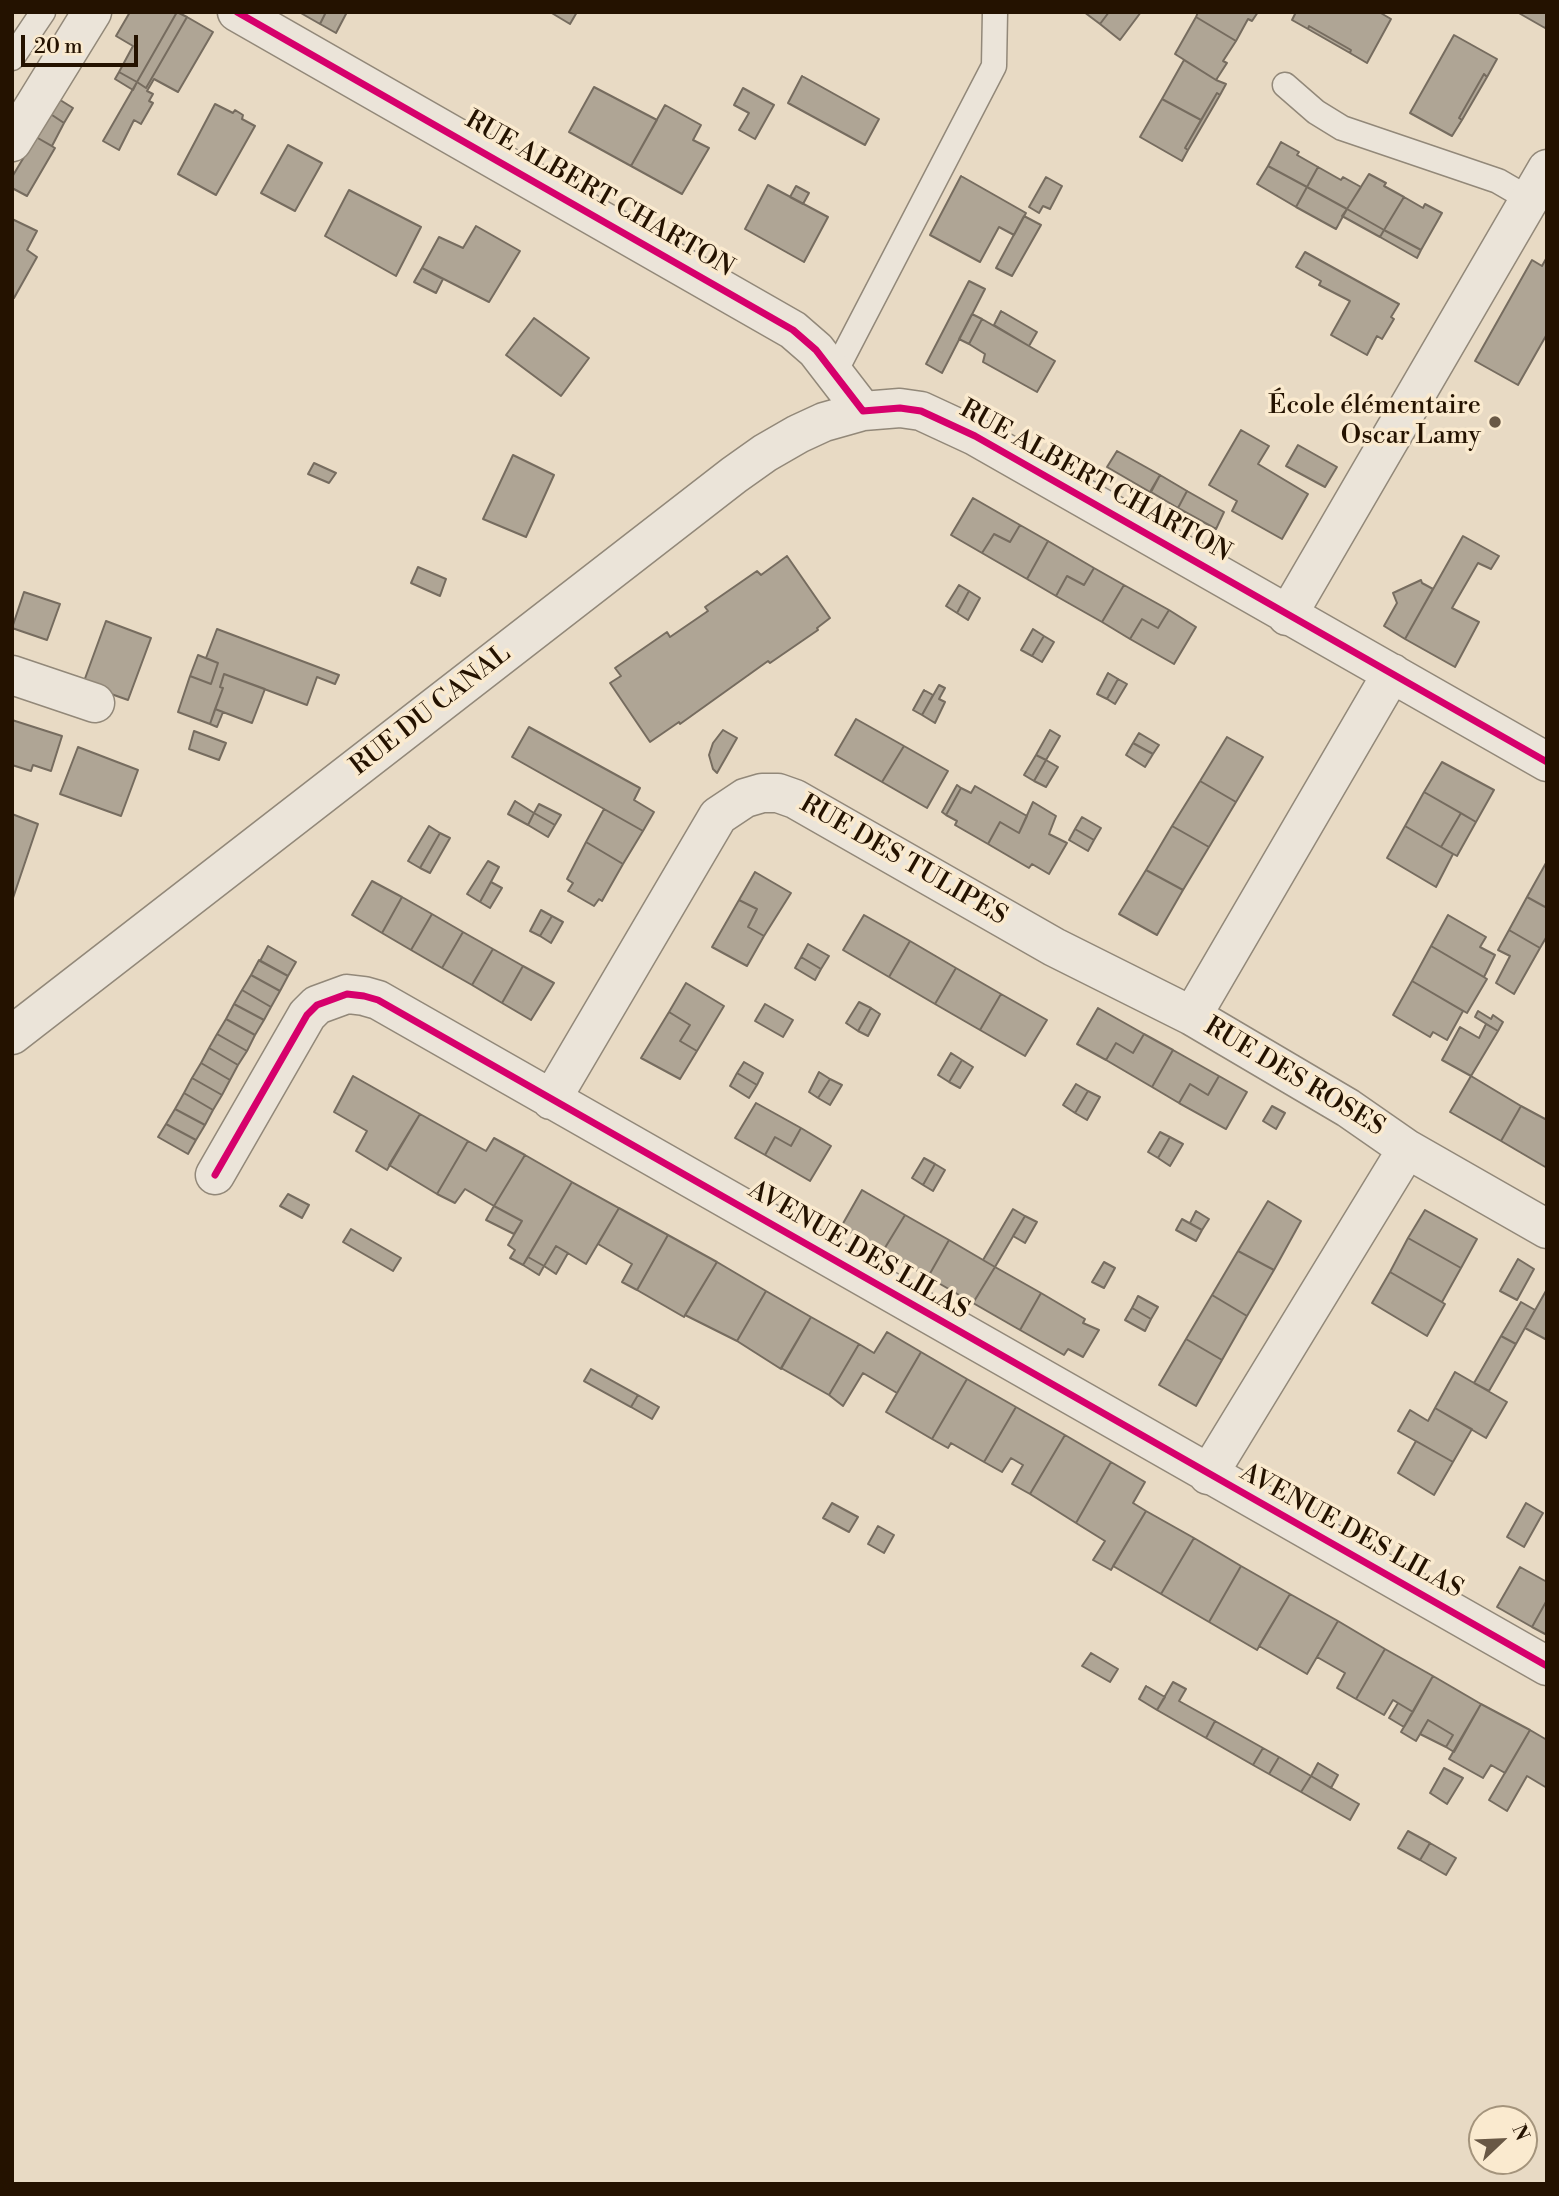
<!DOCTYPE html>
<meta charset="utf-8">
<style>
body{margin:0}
#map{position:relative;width:1559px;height:2196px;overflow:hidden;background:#e8dac4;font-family:"Libre Bodoni",serif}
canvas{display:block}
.frame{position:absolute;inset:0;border:14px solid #241200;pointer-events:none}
.north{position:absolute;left:1468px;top:2105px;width:70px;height:70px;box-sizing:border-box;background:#faeacf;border:2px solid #a4947c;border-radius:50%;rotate:67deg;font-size:19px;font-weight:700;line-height:28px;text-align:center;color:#241200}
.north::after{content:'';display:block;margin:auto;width:24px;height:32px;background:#695845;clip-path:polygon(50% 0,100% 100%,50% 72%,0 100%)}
.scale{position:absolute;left:21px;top:35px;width:117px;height:32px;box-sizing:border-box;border:4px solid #241200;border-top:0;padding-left:9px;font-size:21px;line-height:24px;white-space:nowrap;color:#241200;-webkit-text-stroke:5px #faeacf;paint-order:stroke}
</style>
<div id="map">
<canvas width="1559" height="2196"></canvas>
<div class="frame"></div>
<div class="north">N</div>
<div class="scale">20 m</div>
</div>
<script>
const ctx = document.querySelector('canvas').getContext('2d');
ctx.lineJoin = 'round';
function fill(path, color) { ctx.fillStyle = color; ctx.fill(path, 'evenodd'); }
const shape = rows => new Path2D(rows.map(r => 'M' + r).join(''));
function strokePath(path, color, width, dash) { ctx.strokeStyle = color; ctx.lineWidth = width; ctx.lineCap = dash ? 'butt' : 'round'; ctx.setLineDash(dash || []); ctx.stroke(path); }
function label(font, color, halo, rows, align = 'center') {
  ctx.font = font + ' "Libre Bodoni",serif'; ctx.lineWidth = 7; ctx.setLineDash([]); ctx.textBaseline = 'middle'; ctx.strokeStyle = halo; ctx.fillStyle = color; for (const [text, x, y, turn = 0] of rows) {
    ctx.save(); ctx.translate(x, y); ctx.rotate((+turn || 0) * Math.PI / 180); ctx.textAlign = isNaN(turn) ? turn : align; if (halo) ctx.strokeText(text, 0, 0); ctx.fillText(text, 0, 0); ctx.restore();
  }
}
const building = shape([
 [130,12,177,12,137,82,119,72,133,46,116,36,130,12],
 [177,12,187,17,146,88,137,82,177,12],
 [299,12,326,12,320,24,299,12],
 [326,12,347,12,336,33,320,24,326,12],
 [550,12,577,12,570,24,550,12],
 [1084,12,1109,12,1100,24,1084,12],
 [1109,12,1141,12,1120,40,1100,24,1109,12],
 [1198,12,1258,12,1252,21,1248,19,1236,41,1196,17,1198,12],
 [1296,12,1379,12,1391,19,1367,63,1350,53,1351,50,1309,26,1308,29,1292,20,1296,12],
 [1517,12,1547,12,1547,25,1545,28,1517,12],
 [187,17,213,32,178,92,154,79,147,91,153,94,149,101,153,103,141,124,134,120,119,150,103,141,137,82,146,88,187,17],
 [1196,17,1236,41,1223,61,1227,63,1216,80,1175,54,1196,17],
 [1309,26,1351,50,1350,53,1308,29,1309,26],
 [1454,35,1497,59,1487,77,1484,74,1459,118,1462,120,1452,136,1410,113,1454,35],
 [1184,60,1216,80,1226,84,1220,95,1217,93,1201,120,1162,99,1184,60],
 [119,72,137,82,133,90,115,79,119,72],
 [1484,74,1487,77,1462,120,1459,118,1484,74],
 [802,76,879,119,865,145,788,103,802,76],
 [594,87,657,120,631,166,569,132,594,87],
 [743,88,774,105,755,139,739,130,749,113,734,105,743,88],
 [1217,93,1220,95,1188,150,1185,148,1217,93],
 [57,98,73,108,64,123,49,113,57,98],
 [1162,99,1201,120,1185,148,1188,150,1182,161,1140,137,1162,99],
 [215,104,233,113,235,110,243,115,242,119,255,126,216,195,178,174,215,104],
 [665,105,701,125,693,140,709,148,682,194,631,166,665,105],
 [49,113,64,123,52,146,36,137,49,113],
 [36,137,55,148,27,196,12,188,12,177,36,137],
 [1281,142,1299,152,1297,155,1318,167,1307,187,1268,166,1281,142],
 [288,145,322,163,295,211,261,193,288,145],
 [1268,166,1307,187,1296,207,1257,184,1268,166],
 [1318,167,1341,180,1343,177,1361,187,1347,209,1307,187,1318,167],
 [1369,174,1386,183,1384,186,1404,197,1384,230,1347,209,1369,174],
 [961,176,1026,213,1014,235,999,227,980,262,930,235,961,176],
 [1046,177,1062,186,1050,209,1043,206,1039,213,1029,207,1046,177],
 [768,185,828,217,804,262,745,229,768,185],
 [796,186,809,193,803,204,790,197,796,186],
 [1307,187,1347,209,1336,229,1296,207,1307,187],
 [349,190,421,227,396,276,325,236,349,190],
 [1404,197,1423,208,1425,204,1442,213,1421,250,1384,230,1404,197],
 [1347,209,1384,230,1380,237,1342,216,1347,209],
 [1024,216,1041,225,1012,276,996,268,1024,216],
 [12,219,37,231,27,250,37,257,14,298,12,297,12,219],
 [476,226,520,251,489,302,422,268,439,237,463,248,476,226],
 [1384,230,1421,250,1417,258,1380,237,1384,230],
 [1305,252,1399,304,1391,317,1394,319,1382,339,1377,336,1367,355,1331,335,1350,301,1319,285,1321,281,1296,267,1305,252],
 [1547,257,1547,334,1518,385,1475,361,1532,260,1542,266,1547,257],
 [422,268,443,279,436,293,414,282,422,268],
 [969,281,985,289,942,373,926,364,969,281],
 [1001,311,1037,332,1029,346,994,325,1001,311],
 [972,314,982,319,969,344,959,339,972,314],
 [534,318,589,358,561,396,506,355,534,318],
 [982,319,1055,361,1037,392,983,362,985,354,969,344,982,319],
 [1241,430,1269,446,1258,464,1308,494,1282,539,1232,511,1237,501,1209,485,1241,430],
 [1298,445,1337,467,1325,487,1286,466,1298,445],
 [1117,451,1160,475,1150,492,1107,467,1117,451],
 [513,455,554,475,526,537,483,519,513,455],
 [314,463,336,473,329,483,308,474,314,463],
 [1160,475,1187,491,1178,508,1151,492,1160,475],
 [1187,491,1224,512,1216,529,1178,508,1187,491],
 [973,498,1020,525,1010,542,994,534,982,553,951,535,973,498],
 [1020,525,1048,541,1027,579,982,553,994,534,1010,542,1020,525],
 [1463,536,1499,556,1491,569,1478,563,1452,608,1479,622,1455,667,1405,639,1463,536],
 [1048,541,1094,568,1084,585,1067,576,1056,596,1027,579,1048,541],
 [787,556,830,618,817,628,818,630,770,663,768,661,680,724,679,722,650,742,610,683,621,676,615,668,667,632,670,637,708,611,705,607,757,571,761,575,787,556],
 [418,567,446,579,440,596,411,583,418,567],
 [1094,568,1124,585,1102,622,1056,596,1067,576,1084,585,1094,568],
 [1421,580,1422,583,1433,589,1405,639,1384,626,1397,603,1393,593,1421,580],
 [959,585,969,591,957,613,946,606,959,585],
 [1124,585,1169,610,1158,628,1142,619,1130,639,1102,622,1124,585],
 [969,591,980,598,968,620,957,613,969,591],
 [24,592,60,604,47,640,12,628,24,592],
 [1169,610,1196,627,1174,664,1130,639,1142,619,1158,628,1169,610],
 [106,621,151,638,128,700,83,684,106,621],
 [217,629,339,675,335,684,317,677,307,705,224,674,220,687,223,688,210,724,178,712,190,676,211,684,218,663,206,658,217,629],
 [1033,629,1044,636,1032,656,1021,650,1033,629],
 [1044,636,1054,642,1042,662,1032,656,1044,636],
 [198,655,218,663,211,684,190,676,198,655],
 [1108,673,1118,679,1107,699,1097,694,1108,673],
 [224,674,265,689,252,723,215,709,223,688,220,687,224,674],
 [1118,679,1127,684,1115,704,1107,699,1118,679],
 [939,685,945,688,939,699,945,702,935,723,922,715,939,685],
 [924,690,933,695,922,715,913,710,924,690],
 [215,709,223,712,217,727,210,724,215,709],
 [856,719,904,746,882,782,835,755,856,719],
 [12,720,62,736,51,771,33,765,31,771,12,765,12,720],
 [529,727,640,788,634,800,654,812,643,831,512,757,529,727],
 [723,730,737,738,717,773,713,769,709,755,713,743,723,730],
 [1050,730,1060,736,1046,760,1036,755,1050,730],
 [194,731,226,743,219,760,189,749,194,731],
 [1139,733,1159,745,1153,754,1133,743,1139,733],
 [1227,737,1263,757,1236,802,1200,781,1227,737],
 [1133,743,1153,754,1145,767,1126,755,1133,743],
 [904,746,948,771,927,808,882,782,904,746],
 [78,747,138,770,121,816,60,794,78,747],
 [1036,755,1046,760,1034,781,1024,775,1036,755],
 [1046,760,1058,767,1046,787,1034,781,1046,760],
 [1442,762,1494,790,1476,822,1424,792,1442,762],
 [1200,781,1236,802,1209,847,1172,826,1200,781],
 [957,785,961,788,946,815,942,812,957,785],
 [975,786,1027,816,1019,833,1000,822,988,844,955,825,957,821,946,815,961,788,971,793,975,786],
 [1424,792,1461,813,1441,847,1405,826,1424,792],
 [515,801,534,813,528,825,508,814,515,801],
 [1033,802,1056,816,1049,834,1067,843,1049,874,1032,864,1029,868,988,844,1000,822,1019,833,1033,802],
 [539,804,561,815,555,825,534,813,539,804],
 [604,809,643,831,623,864,586,842,604,809],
 [534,813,555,825,548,837,528,825,534,813],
 [1461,813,1476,822,1457,856,1441,847,1461,813],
 [12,814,38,824,13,898,12,897,12,814],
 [1082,817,1101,828,1094,840,1075,829,1082,817],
 [429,826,440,833,420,868,408,861,429,826],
 [1172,826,1209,847,1183,890,1146,870,1172,826],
 [1405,826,1453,854,1436,887,1387,858,1405,826],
 [1075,829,1094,840,1088,851,1069,840,1075,829],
 [440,833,450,838,430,873,420,868,440,833],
 [586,842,623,864,602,901,599,899,594,906,568,891,573,883,567,879,586,842],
 [488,861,499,867,480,902,467,894,488,861],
 [1546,863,1547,863,1547,908,1527,897,1546,863],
 [1146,870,1183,890,1157,935,1119,914,1146,870],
 [755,872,791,893,764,936,748,927,757,909,739,900,755,872],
 [372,881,402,897,382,933,352,915,372,881],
 [491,882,502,888,490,908,480,902,491,882],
 [402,897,432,914,411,950,382,933,402,897],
 [1527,897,1547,908,1547,936,1540,948,1509,930,1527,897],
 [739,900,757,909,748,927,764,936,747,966,712,947,739,900],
 [541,910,552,916,540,936,530,931,541,910],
 [432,914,463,932,442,968,411,950,432,914],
 [864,915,910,941,889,977,843,950,864,915],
 [1448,915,1486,937,1480,947,1495,955,1484,977,1431,946,1448,915],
 [552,916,563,922,551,943,540,936,552,916],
 [1509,930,1540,948,1514,994,1496,983,1510,956,1498,950,1509,930],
 [463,932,493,949,472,985,442,968,463,932],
 [910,941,956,968,935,1004,889,977,910,941],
 [808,944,829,956,821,969,801,957,808,944],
 [268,946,296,962,288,976,260,961,268,946],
 [1431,946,1487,979,1467,1013,1412,981,1431,946],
 [493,949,523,966,502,1003,472,985,493,949],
 [801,957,821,969,815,980,795,968,801,957],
 [259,960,288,976,280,991,251,975,259,960],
 [523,966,554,983,531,1020,502,1003,523,966],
 [956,968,1001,994,980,1030,935,1004,956,968],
 [251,975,280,991,271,1007,242,990,251,975],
 [1412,981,1463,1011,1447,1040,1433,1032,1430,1037,1393,1015,1412,981],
 [686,983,724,1006,697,1051,680,1041,690,1025,669,1012,686,983],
 [242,990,271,1007,264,1020,234,1004,242,990],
 [1001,994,1047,1020,1025,1056,980,1030,1001,994],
 [859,1002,871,1008,858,1031,846,1023,859,1002],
 [234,1004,264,1020,255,1035,226,1019,234,1004],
 [765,1004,793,1020,783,1037,755,1021,765,1004],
 [871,1008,880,1014,868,1036,858,1031,871,1008],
 [1098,1008,1144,1034,1133,1053,1116,1043,1106,1060,1077,1044,1098,1008],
 [1478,1011,1491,1019,1493,1015,1503,1022,1498,1031,1475,1017,1478,1011],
 [669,1012,690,1025,680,1041,697,1051,680,1079,641,1058,669,1012],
 [226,1019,255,1035,247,1051,217,1034,226,1019],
 [1486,1024,1498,1031,1471,1076,1442,1060,1460,1027,1479,1038,1486,1024],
 [217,1034,247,1051,238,1065,209,1048,217,1034],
 [1144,1034,1173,1050,1152,1087,1106,1060,1116,1043,1133,1053,1144,1034],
 [209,1048,238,1065,230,1080,201,1063,209,1048],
 [1173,1050,1219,1076,1208,1095,1190,1084,1179,1103,1152,1087,1173,1050],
 [951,1053,962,1060,949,1082,938,1075,951,1053],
 [962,1060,973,1067,960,1088,949,1082,962,1060],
 [744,1062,763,1073,757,1085,737,1073,744,1062],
 [201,1063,230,1080,222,1095,192,1078,201,1063],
 [819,1072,830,1079,818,1098,809,1092,819,1072],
 [737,1073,757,1085,749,1098,730,1086,737,1073],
 [353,1076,420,1114,387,1170,356,1151,367,1131,334,1112,353,1076],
 [1219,1076,1247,1092,1226,1129,1179,1103,1190,1084,1208,1095,1219,1076],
 [1471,1076,1521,1106,1501,1141,1450,1112,1471,1076],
 [192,1078,222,1095,213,1110,184,1093,192,1078],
 [830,1079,842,1085,830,1105,818,1098,830,1079],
 [1076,1084,1088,1091,1075,1113,1063,1105,1076,1084],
 [1088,1091,1100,1097,1087,1120,1075,1113,1088,1091],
 [184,1093,213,1110,205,1125,175,1109,184,1093],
 [756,1103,801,1128,791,1146,775,1137,765,1155,735,1138,756,1103],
 [1272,1106,1285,1113,1276,1129,1263,1121,1272,1106],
 [1521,1106,1547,1120,1547,1168,1501,1141,1521,1106],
 [175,1109,205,1125,196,1140,166,1124,175,1109],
 [420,1114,468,1141,437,1194,389,1165,420,1114],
 [166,1124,196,1140,188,1154,158,1137,166,1124],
 [801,1128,831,1146,810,1181,765,1155,775,1137,791,1146,801,1128],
 [1160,1132,1170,1137,1158,1158,1148,1152,1160,1132],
 [1170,1137,1183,1144,1170,1166,1158,1158,1170,1137],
 [494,1138,525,1155,494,1206,465,1189,455,1203,437,1194,468,1141,486,1151,494,1138],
 [525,1155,572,1182,523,1265,510,1258,515,1250,508,1245,522,1221,494,1206,525,1155],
 [924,1158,935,1164,923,1185,912,1178,924,1158],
 [935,1164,945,1170,933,1191,923,1185,935,1164],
 [572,1182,619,1208,586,1264,556,1246,544,1266,528,1257,572,1182],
 [862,1190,905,1215,883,1251,841,1227,862,1190],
 [288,1194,309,1205,302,1218,280,1206,288,1194],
 [1268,1201,1301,1221,1274,1270,1238,1251,1268,1201],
 [494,1206,522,1221,514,1234,486,1220,494,1206],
 [619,1208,668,1235,637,1290,622,1282,632,1264,598,1244,619,1208],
 [1013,1209,1025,1216,995,1267,983,1260,1013,1209],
 [1425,1210,1477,1239,1461,1268,1408,1238,1425,1210],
 [1196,1211,1209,1219,1202,1230,1190,1223,1196,1211],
 [905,1215,949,1240,928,1277,883,1251,905,1215],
 [1025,1216,1037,1222,1025,1243,1013,1236,1025,1216],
 [1182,1219,1202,1230,1196,1241,1176,1230,1182,1219],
 [351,1229,401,1258,393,1271,343,1242,351,1229],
 [668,1235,717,1262,684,1317,637,1290,668,1235],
 [1408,1238,1461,1268,1442,1302,1390,1272,1408,1238],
 [949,1240,995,1267,973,1303,928,1277,949,1240],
 [556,1246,568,1253,556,1274,544,1266,556,1246],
 [1238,1251,1274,1270,1247,1316,1212,1295,1238,1251],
 [528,1257,544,1266,539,1275,523,1265,528,1257],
 [1518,1259,1534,1269,1517,1300,1500,1291,1518,1259],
 [717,1262,766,1291,737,1341,685,1315,717,1262],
 [1104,1262,1115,1268,1104,1288,1092,1282,1104,1262],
 [995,1267,1041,1293,1020,1330,973,1303,995,1267],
 [1390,1272,1445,1304,1427,1336,1372,1303,1390,1272],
 [1547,1289,1547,1340,1525,1328,1547,1289],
 [766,1291,811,1317,781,1369,737,1341,766,1291],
 [1041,1293,1085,1319,1083,1323,1099,1330,1083,1357,1068,1349,1064,1355,1020,1330,1041,1293],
 [1212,1295,1247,1316,1222,1360,1186,1339,1212,1295],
 [1138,1296,1158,1307,1151,1319,1132,1308,1138,1296],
 [1521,1302,1535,1310,1516,1344,1501,1336,1521,1302],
 [1132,1308,1151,1319,1145,1331,1125,1320,1132,1308],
 [811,1317,859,1344,829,1395,781,1368,811,1317],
 [887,1332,921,1352,897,1393,863,1373,843,1406,829,1395,859,1344,874,1353,887,1332],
 [1501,1336,1516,1344,1489,1391,1474,1383,1501,1336],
 [1186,1339,1222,1360,1196,1406,1159,1385,1186,1339],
 [921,1352,967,1379,932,1439,886,1412,921,1352],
 [591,1369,638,1395,631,1407,584,1381,591,1369],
 [1455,1372,1507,1402,1486,1438,1435,1408,1455,1372],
 [967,1379,1016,1407,984,1462,951,1443,948,1448,932,1439,967,1379],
 [638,1395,659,1407,652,1419,631,1407,638,1395],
 [1016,1407,1065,1435,1030,1494,1012,1484,1023,1465,1011,1458,1002,1472,984,1462,1016,1407],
 [1435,1408,1472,1429,1453,1462,1398,1431,1410,1410,1428,1421,1435,1408],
 [1065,1435,1111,1462,1076,1523,1030,1494,1065,1435],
 [1416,1441,1453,1462,1434,1495,1398,1473,1416,1441],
 [1111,1462,1145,1482,1133,1503,1146,1511,1111,1570,1093,1560,1105,1541,1076,1523,1111,1462],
 [832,1503,858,1517,849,1532,823,1518,832,1503],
 [1526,1503,1543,1513,1524,1547,1507,1537,1526,1503],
 [1146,1511,1194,1538,1161,1594,1113,1566,1146,1511],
 [878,1526,894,1535,884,1553,868,1544,878,1526],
 [1194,1538,1241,1566,1209,1622,1161,1594,1194,1538],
 [1241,1566,1290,1594,1257,1650,1209,1622,1241,1566],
 [1520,1567,1547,1582,1547,1600,1532,1627,1497,1607,1520,1567],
 [1290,1594,1338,1621,1307,1674,1259,1646,1290,1594],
 [1547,1600,1547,1635,1532,1627,1547,1600],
 [1338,1621,1385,1649,1356,1699,1337,1688,1345,1673,1317,1657,1338,1621],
 [1385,1649,1433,1676,1413,1712,1393,1700,1384,1715,1356,1699,1385,1649],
 [1091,1653,1118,1669,1110,1682,1082,1666,1091,1653],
 [1433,1676,1481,1704,1454,1752,1446,1747,1453,1735,1428,1720,1416,1741,1401,1732,1433,1676],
 [1173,1682,1186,1689,1179,1701,1215,1721,1206,1738,1157,1710,1173,1682],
 [1146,1686,1165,1697,1157,1710,1139,1699,1146,1686],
 [1398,1703,1413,1712,1404,1727,1389,1718,1398,1703],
 [1481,1704,1530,1730,1505,1773,1491,1765,1483,1778,1449,1759,1481,1704],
 [1428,1720,1453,1735,1446,1747,1420,1734,1428,1720],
 [1215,1721,1263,1748,1253,1765,1206,1738,1215,1721],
 [1530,1730,1547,1740,1547,1788,1527,1776,1507,1811,1489,1800,1530,1730],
 [1263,1748,1279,1757,1269,1774,1253,1765,1263,1748],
 [1279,1757,1311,1776,1301,1792,1269,1774,1279,1757],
 [1318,1763,1338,1775,1331,1788,1311,1776,1318,1763],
 [1444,1768,1463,1778,1447,1804,1430,1793,1444,1768],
 [1311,1776,1359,1804,1350,1820,1301,1792,1311,1776],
 [1408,1831,1430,1843,1420,1860,1398,1848,1408,1831],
 [1430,1843,1456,1858,1446,1875,1420,1860,1430,1843]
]);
fill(building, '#afa595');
strokePath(building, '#766c5f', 2);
const lane = shape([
 [12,58,43,12],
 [1285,85,1316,112,1342,128,1498,181,1529,199],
 [835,372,994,66,995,12]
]);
const street = shape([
 [237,12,793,330,816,350,863,411,900,408,921,411,975,436,1547,762],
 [12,142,92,12],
 [1287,616,1547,169],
 [12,675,95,703],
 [12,1035,734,475,765,453,798,434,824,422,863,411],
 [551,1100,718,816,745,798,762,793,778,793,795,799,1054,947,1192,1016],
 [1407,1149,1547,1229],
 [215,1175,307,1015,317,1005,347,994,364,996,378,1000,1547,1666],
 [1208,1475,1407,1149,1348,1108,1192,1016,1392,673]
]);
strokePath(lane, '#928879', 27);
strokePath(street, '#928879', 41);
strokePath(lane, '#ebe4d9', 24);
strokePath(street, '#ebe4d9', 38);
strokePath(shape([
 [237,12,793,330,816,350,863,411,900,408,921,411,975,436,1547,762],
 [215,1175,307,1015,317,1005,347,994,364,996,378,1000,1547,1666]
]), '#d6006c', 7);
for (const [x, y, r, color] of [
 [1495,422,7,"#695845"]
]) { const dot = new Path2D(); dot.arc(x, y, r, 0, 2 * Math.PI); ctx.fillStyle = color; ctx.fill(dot); strokePath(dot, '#faeacf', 2.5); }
label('26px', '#241200', '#faeacf', [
 ["RUE ALBERT CHARTON",599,195,30],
 ["RUE ALBERT CHARTON",1095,482,29],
 ["RUE DU CANAL",431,711,-38],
 ["RUE DES TULIPES",903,861,30],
 ["RUE DES ROSES",1294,1078,31],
 ["AVENUE DES LILAS",858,1251,30],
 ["AVENUE DES LILAS",1351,1532,29]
]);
label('26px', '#241200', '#faeacf', [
 ["École élémentaire",1481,407],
 ["Oscar Lamy",1481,437]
], 'right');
</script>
